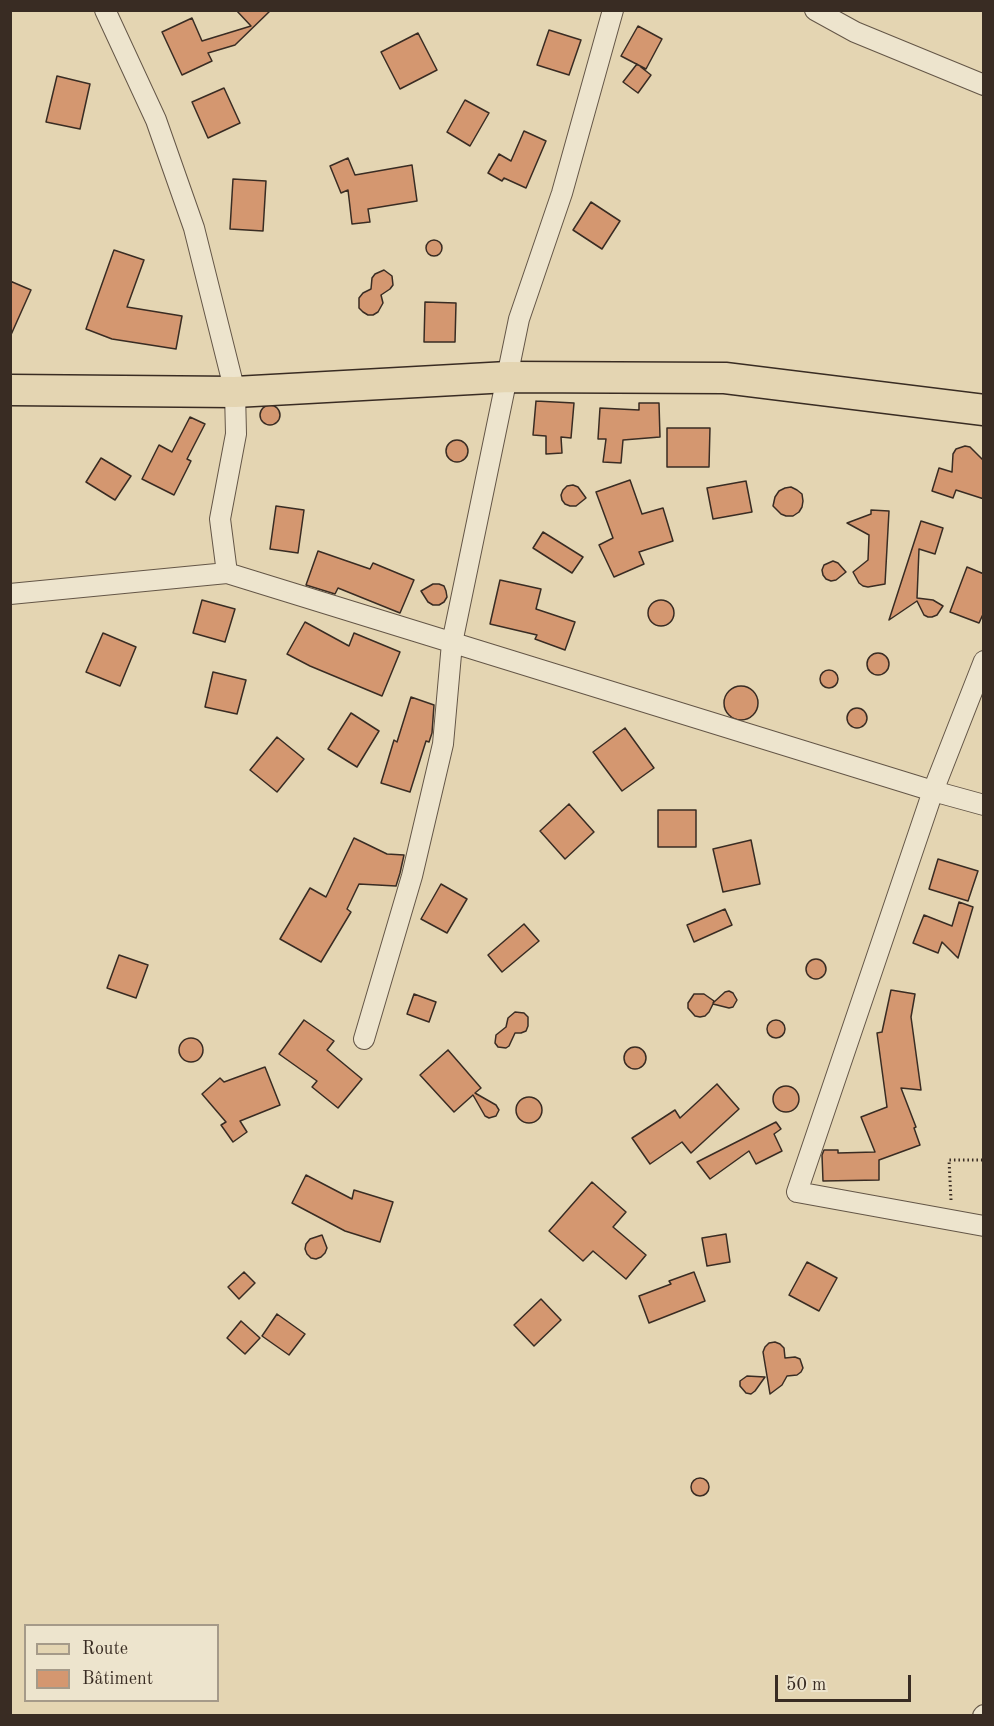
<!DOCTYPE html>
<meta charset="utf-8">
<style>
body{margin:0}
#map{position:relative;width:994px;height:1726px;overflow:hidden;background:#e4d5b2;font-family:"Old Standard TT",serif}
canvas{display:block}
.frame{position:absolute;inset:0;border:12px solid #392c23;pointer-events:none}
.legend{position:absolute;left:24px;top:1624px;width:195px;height:78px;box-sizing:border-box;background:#ede4cd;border:2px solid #a59a89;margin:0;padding:8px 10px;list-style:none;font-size:18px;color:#392c23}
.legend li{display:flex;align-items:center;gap:12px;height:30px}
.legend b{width:30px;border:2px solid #a59a89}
.scale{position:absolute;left:775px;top:1675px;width:136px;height:27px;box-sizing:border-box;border:3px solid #392c23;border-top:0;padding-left:8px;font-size:18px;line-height:21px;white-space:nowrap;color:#392c23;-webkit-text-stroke:4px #ede4cd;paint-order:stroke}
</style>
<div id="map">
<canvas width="994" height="1726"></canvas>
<div class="frame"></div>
<ul class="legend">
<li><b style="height:8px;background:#e4d5b2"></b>Route</li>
<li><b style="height:16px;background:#d49770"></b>Bâtiment</li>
</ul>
<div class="scale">50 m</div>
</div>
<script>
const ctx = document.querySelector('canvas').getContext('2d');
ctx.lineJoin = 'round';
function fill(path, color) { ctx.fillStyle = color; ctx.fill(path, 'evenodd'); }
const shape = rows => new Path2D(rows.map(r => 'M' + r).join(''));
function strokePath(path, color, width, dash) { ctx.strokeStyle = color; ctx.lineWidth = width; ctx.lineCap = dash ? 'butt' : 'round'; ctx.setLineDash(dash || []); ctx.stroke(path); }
const building = shape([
 [236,10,271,10,235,45,208,53,212,61,182,75,162,32,192,18,202,41,251,26,236,10],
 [638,26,662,39,646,69,621,56,638,26],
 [549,30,581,40,569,75,537,65,549,30],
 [418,33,437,70,400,89,381,52,418,33],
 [637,64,651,75,638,93,623,82,637,64],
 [57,76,90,84,80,129,46,122,57,76],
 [224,88,240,123,208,138,192,102,224,88],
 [465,100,489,113,470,146,447,132,465,100],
 [524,131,546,141,526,188,504,178,502,181,488,173,499,154,511,161,524,131],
 [348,158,355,175,412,165,417,201,368,209,370,222,352,224,348,190,341,193,330,166,348,158],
 [233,179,266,181,263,231,230,229,233,179],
 [591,202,620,221,602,249,573,230,591,202],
 '426 248a8 8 0 1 1 16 0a8 8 0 1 1-16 0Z',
 [114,250,144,260,127,307,182,316,176,349,112,339,86,329,114,250],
 [384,270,392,276,393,285,390,289,381,295,383,303,378,312,373,315,368,315,363,312,359,308,359,298,363,293,371,289,372,278,375,274,384,270],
 [10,281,31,290,10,337,10,281],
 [425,302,456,303,455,342,424,342,425,302],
 [536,401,574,403,571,438,561,437,562,453,546,454,546,436,533,435,536,401],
 [639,403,659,403,660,437,623,440,621,463,603,462,606,439,598,439,600,408,639,410,639,403],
 '260 415a10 10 0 1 1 20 0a10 10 0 1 1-20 0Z',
 [190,417,205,424,187,459,191,461,174,495,142,479,159,445,172,452,190,417],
 [667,428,710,428,709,467,667,467,667,428],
 '446 451a11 11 0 1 1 22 0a11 11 0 1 1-22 0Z',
 [965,446,970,447,984,461,984,499,956,490,953,498,932,491,939,468,952,472,953,454,956,449,965,446],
 [101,458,131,476,115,500,86,482,101,458],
 [630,480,642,514,663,508,673,541,639,552,644,564,614,577,599,545,613,538,596,492,630,480],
 [746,481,752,512,713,519,707,488,746,481],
 [573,485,578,487,586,498,576,506,570,506,565,504,562,500,561,495,563,490,567,486,573,485],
 [791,487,797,490,802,494,803,501,802,507,799,512,793,516,786,516,781,514,773,506,775,497,779,491,785,488,791,487],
 [276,506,304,510,298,553,270,549,276,506],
 [871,510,889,511,885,584,868,587,863,586,859,583,853,572,868,560,869,535,847,523,871,514,871,510],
 [921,521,943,528,935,554,919,549,917,598,933,600,943,606,937,615,932,617,928,617,924,615,917,601,889,620,921,521],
 [543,532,583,557,572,573,533,548,543,532],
 [318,551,370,569,373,563,414,580,400,613,338,588,335,594,306,585,318,551],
 [833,561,838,563,846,572,836,580,831,581,826,579,823,575,822,570,824,565,833,561],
 [967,567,984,574,984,612,979,623,950,612,967,567],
 [500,580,541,589,536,609,575,622,565,650,535,639,537,635,490,624,500,580],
 [433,584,439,584,444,586,446,591,447,597,444,602,439,605,433,605,428,602,421,591,433,584],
 [202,600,235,609,225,642,193,633,202,600],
 '648 613a13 13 0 1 1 26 0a13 13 0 1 1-26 0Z',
 [305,622,349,646,354,633,400,652,382,696,310,666,287,654,305,622],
 [103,633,136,647,120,686,86,672,103,633],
 '867 664a11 11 0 1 1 22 0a11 11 0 1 1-22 0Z',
 '820 679a9 9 0 1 1 18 0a9 9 0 1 1-18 0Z',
 [213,672,246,680,237,714,205,707,213,672],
 '724 703a17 17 0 1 1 34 0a17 17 0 1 1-34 0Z',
 [411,697,434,705,432,733,429,742,426,741,410,792,381,783,394,740,397,742,411,697],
 '847 718a10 10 0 1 1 20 0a10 10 0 1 1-20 0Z',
 [351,713,379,731,357,767,328,749,351,713],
 [625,728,654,768,622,791,593,752,625,728],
 [277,737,304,759,277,792,250,770,277,737],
 [569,804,594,832,565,859,540,831,569,804],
 [658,810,696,810,696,847,658,847,658,810],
 [354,838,387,854,404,855,400,873,396,886,359,884,347,909,351,912,321,962,280,939,310,888,326,897,354,838],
 [751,840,760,884,723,892,713,849,751,840],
 [938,859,978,871,968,901,929,889,938,859],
 [441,884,467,899,447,933,421,919,441,884],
 [959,902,973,907,958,958,942,942,938,953,913,943,924,915,952,926,959,902],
 [725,909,732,925,694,942,687,925,725,909],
 [524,924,539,941,502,972,488,955,524,924],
 [119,955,148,965,136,998,107,988,119,955],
 '806 969a10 10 0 1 1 20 0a10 10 0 1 1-20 0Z',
 [891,990,915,994,911,1017,921,1090,901,1088,916,1127,914,1128,920,1145,879,1160,879,1180,823,1181,822,1155,824,1150,838,1150,838,1153,875,1152,861,1117,887,1107,877,1033,882,1032,891,990],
 [729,991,733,993,737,1000,733,1007,729,1008,713,1004,709,1012,705,1016,700,1017,695,1016,688,1008,688,1003,694,994,704,994,714,1001,713,1003,725,992,729,991],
 [414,994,436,1002,429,1022,407,1014,414,994],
 [515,1012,524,1013,528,1017,528,1026,526,1031,521,1033,515,1033,509,1046,506,1048,498,1047,495,1043,496,1035,506,1027,508,1018,515,1012],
 [304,1020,334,1041,327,1050,362,1079,338,1108,312,1087,317,1081,279,1054,304,1020],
 '767 1029a9 9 0 1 1 18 0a9 9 0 1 1-18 0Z',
 '179 1050a12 12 0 1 1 24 0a12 12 0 1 1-24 0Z',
 '624 1058a11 11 0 1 1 22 0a11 11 0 1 1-22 0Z',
 [448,1050,481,1088,475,1093,496,1105,499,1110,496,1116,489,1118,485,1116,473,1095,454,1112,420,1075,448,1050],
 [265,1067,280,1105,240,1121,247,1132,233,1142,221,1125,226,1122,202,1094,220,1078,224,1082,265,1067],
 [717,1084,739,1109,691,1153,682,1142,650,1164,632,1138,675,1110,680,1118,717,1084],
 '773 1099a13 13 0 1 1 26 0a13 13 0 1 1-26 0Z',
 '516 1110a13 13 0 1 1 26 0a13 13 0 1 1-26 0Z',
 [776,1122,781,1129,774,1134,782,1151,756,1164,749,1151,710,1179,697,1162,776,1122],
 [306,1175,352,1199,354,1190,393,1202,380,1242,345,1231,292,1203,306,1175],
 [592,1182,626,1212,613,1227,646,1255,626,1279,593,1251,583,1261,549,1231,592,1182],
 [726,1234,730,1262,707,1266,702,1238,726,1234],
 [322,1235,327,1248,325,1253,321,1257,316,1259,311,1258,307,1254,305,1249,306,1244,310,1239,322,1235],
 [807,1262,837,1278,819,1311,789,1295,807,1262],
 [244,1272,255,1283,239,1299,228,1287,244,1272],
 [694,1272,705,1301,649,1323,639,1296,671,1284,669,1281,694,1272],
 [541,1299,561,1320,534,1346,514,1325,541,1299],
 [277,1314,305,1334,289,1355,262,1336,277,1314],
 [241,1321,260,1338,245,1354,227,1338,241,1321],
 [775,1342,780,1344,784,1348,785,1358,795,1357,800,1359,803,1368,801,1372,797,1375,787,1376,782,1385,770,1394,763,1352,765,1347,769,1343,775,1342],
 [747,1376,765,1377,755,1391,751,1394,746,1393,740,1386,740,1381,747,1376],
 '691 1487a9 9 0 1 1 18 0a9 9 0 1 1-18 0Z'
]);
fill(building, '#d49770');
strokePath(building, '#392c23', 1.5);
const minor = shape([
 [105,10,156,120,194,228,235,392,236,434,220,519,227,573],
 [815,10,855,32,984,85],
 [10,594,227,573,933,791,984,805],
 [984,661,933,791,797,1192,984,1226],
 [364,1039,412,876,443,744,452,643,519,319,562,193,613,10],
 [983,1716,984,1715]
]);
const primary = shape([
 [10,390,235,392,508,377,725,378,984,410]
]);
strokePath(minor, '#645647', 22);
strokePath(primary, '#392c23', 33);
strokePath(shape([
 [951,1200,949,1160,984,1160]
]), '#392c23', 3, [1.5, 3]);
strokePath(minor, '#ede4cd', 20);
strokePath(primary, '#e4d5b2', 30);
</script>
